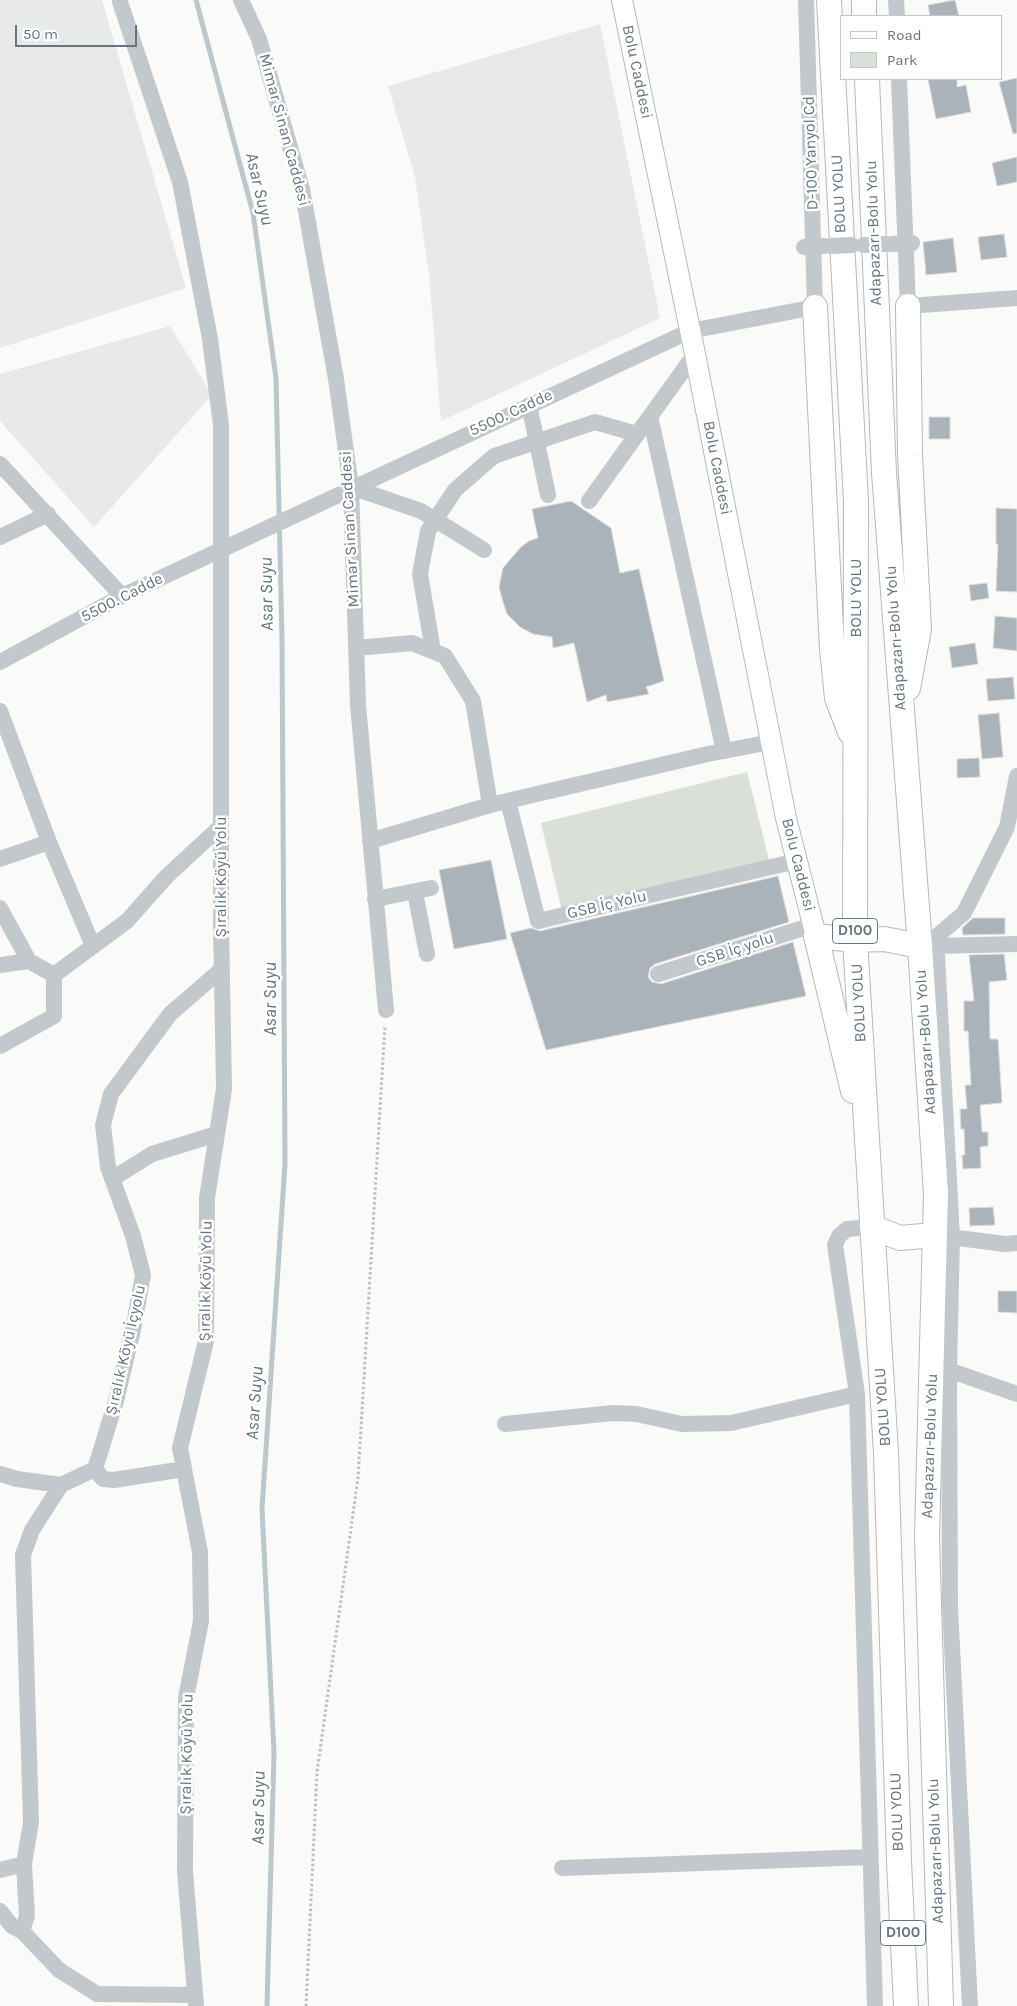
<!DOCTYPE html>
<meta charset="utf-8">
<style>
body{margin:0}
#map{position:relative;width:1017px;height:2006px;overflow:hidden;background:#fafaf8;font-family:Karla,sans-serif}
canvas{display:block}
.legend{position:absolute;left:840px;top:15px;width:162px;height:65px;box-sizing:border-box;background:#fff;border:1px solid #c1c8cd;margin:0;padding:6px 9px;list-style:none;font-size:15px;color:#657683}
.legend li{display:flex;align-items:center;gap:10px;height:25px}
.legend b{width:25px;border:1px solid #c1c8cd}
.scale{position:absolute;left:15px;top:25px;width:122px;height:22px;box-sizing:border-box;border:2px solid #657683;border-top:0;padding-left:6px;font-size:15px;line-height:18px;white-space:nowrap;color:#657683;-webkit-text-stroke:4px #fff;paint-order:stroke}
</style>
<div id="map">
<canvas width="1017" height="2006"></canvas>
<ul class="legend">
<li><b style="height:6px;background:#fff"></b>Road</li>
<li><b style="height:14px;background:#dadfd7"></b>Park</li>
</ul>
<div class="scale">50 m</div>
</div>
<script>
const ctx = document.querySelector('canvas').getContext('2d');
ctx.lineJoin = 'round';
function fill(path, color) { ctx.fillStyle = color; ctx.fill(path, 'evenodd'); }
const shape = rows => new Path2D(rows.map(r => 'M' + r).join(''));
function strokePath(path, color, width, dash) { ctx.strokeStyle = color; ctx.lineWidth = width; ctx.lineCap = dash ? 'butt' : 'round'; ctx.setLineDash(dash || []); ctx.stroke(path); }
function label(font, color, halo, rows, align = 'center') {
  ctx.font = font + ' Karla,sans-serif'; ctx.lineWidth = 5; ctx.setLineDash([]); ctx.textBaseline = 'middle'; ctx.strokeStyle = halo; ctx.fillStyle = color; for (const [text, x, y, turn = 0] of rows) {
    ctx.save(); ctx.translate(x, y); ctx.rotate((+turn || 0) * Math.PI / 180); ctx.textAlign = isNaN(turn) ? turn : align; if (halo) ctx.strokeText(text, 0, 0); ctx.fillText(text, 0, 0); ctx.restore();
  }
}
fill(shape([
 [0,0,102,0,186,288,0,348],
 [600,24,660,318,441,421,429,275,415,177,388,86],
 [170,326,212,395,94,527,0,421,0,374]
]), '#e8e9e9');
fill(shape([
 [747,772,769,860,562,911,541,823]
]), '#dadfd7');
strokePath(shape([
 [196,0,253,213,276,378,282,639,285,1164,262,1509,274,1753,267,2006]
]), '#bbc7cb', 5);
const building = shape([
 [955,0,959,16,930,16,928,5,955,0],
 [1017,78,1017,133,1013,134,999,82,1017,78],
 [928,79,957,79,957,87,966,85,971,112,936,119,928,79],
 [1017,157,1017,182,997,186,992,163,1017,157],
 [1004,234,1007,257,981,260,978,237,1004,234],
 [953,238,957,272,926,275,923,242,953,238],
 [929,417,950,417,950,439,929,439,929,417],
 [571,501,611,528,620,573,639,569,664,681,646,687,649,694,607,702,606,695,587,702,574,643,553,648,552,637,533,634,520,627,507,614,503,602,499,587,503,568,520,548,529,541,538,538,532,509,571,501],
 [996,508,1017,509,1017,592,996,591,998,544,996,544,996,508],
 [987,583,989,598,971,601,969,585,987,583],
 [995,616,1017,618,1017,651,993,648,995,616],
 [975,643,978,664,952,668,949,647,975,643],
 [1013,677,1015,699,988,701,986,679,1013,677],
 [999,713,1003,757,982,759,978,715,999,713],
 [979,758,980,777,957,778,957,759,979,758],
 [491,860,507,939,454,949,439,870,491,860],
 [778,876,789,922,655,964,650,968,648,977,652,982,661,984,793,942,806,996,546,1050,510,933,531,928,540,931,778,876],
 [973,918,1005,918,1005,934,963,935,962,928,973,918],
 [1004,954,1007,980,989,982,990,1039,998,1039,1002,1103,980,1105,982,1132,988,1132,988,1146,980,1147,981,1168,963,1169,962,1155,965,1155,964,1129,961,1129,960,1109,967,1109,965,1085,971,1085,968,1031,964,1031,964,1001,974,1001,969,955,1004,954],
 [993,1207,995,1225,970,1226,969,1208,993,1207],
 [998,1291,1017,1291,1017,1313,998,1312,998,1291]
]);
fill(building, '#aab3b9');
strokePath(building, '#dcdcda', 1);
const major = shape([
 [622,0,695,354,786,818,816,936]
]);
const highway = shape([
 [829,0,856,501,855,940,886,1453,899,1861,906,2006],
 [864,0,864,16],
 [867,79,884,473,920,946,936,1193,927,1536,941,2006],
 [815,307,832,649,837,698,850,732],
 [908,688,919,629,910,455,908,306],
 [853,1091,816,936,855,940,884,939,920,946],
 [872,1227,900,1238,934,1235]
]);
strokePath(major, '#b5babe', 22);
strokePath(highway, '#b4b9bd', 26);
strokePath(shape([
 [306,2006,317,1772,358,1478,385,1025]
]), '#bbbfc2', 3, [2.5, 2.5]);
strokePath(shape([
 [241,0,259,39,302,189,336,379,351,487,358,705,386,1010],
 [896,0,897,16],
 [120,2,180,182,210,339,221,425,221,923,224,1089,207,1198,206,1341,180,1448,200,1552,201,1621,186,1698,185,1871,196,2006],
 [899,79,908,306,1017,298],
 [529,405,548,495],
 [650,416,724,751],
 [0,464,122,596],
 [351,487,421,511,484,550],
 [589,501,695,354],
 [0,537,48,514],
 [356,648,412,643,445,656,473,701,490,805],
 [433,651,420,574,428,531,455,490,494,456,595,422,637,434],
 [0,662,122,596,690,331,815,307,806,0],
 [0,711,49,842,93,946],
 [508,801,538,921,797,861],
 [370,841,490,805,708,754,771,742],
 [0,859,49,842],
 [415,892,427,954],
 [375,899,431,888],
 [0,908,29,961],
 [936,937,952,1237,949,1370,950,1606,970,2006],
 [927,942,936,937,964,913,1007,827,1017,776],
 [936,946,1017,944],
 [0,965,29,961,54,975],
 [658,974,813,925],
 [54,975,127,921,166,877,221,826],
 [0,1046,54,1016,54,975],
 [112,1179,152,1154,217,1134],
 [872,1227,847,1229,839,1236,835,1245,857,1394,875,2006],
 [942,1236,1005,1244,1017,1243],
 [940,1367,1017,1394],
 [505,1424,613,1413,636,1414,682,1424,731,1423,857,1394],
 [95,1469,103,1479,114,1480,184,1469],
 [0,1474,17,1479,61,1485,95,1469,116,1401,133,1330,143,1275,133,1236,108,1167,103,1125,111,1094,170,1014,222,969],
 [562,1868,870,1857],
 [0,1870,24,1864],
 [0,1911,12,1926,22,1931,59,1970,97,1994,195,1995],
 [22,1931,27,1916,24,1864,31,1822,23,1555,32,1530,61,1485]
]), '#c3c8cc', 16);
strokePath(major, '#fff', 20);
strokePath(highway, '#fff', 24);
strokePath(shape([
 [891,244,912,243],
 [864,245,885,244],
 [831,246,852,245],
 [804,247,824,246]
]), '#c3c8cc', 16);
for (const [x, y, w] of [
 [855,931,45],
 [903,1933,45]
]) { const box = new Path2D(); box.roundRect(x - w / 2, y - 12.5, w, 25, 4); ctx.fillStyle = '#fff'; ctx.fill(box); strokePath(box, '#657683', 1); }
label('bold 15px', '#657683', null, [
 ["D100",855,931],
 ["D100",903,1933]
]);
label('16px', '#657683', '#fff', [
 ["Bolu Caddesi",637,72,78],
 ["Mimar Sinan Caddesi",284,130,75],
 ["D-100 Yanyol Cd",811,153,-92],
 ["BOLU YOLU",839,194,-93],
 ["Adapazarı-Bolu Yolu",874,233,-92],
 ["5500. Cadde",511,413,-25],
 ["Bolu Caddesi",717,468,79],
 ["Mimar Sinan Caddesi",350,529,-93],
 ["5500. Cadde",122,598,-27],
 ["BOLU YOLU",856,598,-90],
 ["Adapazarı-Bolu Yolu",896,638,-94],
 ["Bolu Caddesi",798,865,76],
 ["Şıralık Köyü Yolu",221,877,-90],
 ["GSB İç Yolu",607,905,-13],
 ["GSB İç yolu",735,950,-18],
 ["BOLU YOLU",859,1003,-93],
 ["Adapazarı-Bolu Yolu",926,1042,-94],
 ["Şıralık Köyü Yolu",206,1281,-89],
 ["Şıralık Köyü İçyolu",126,1350,-77],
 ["BOLU YOLU",883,1407,-94],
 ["Adapazarı-Bolu Yolu",930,1446,-88],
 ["Şıralık Köyü Yolu",187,1754,-89],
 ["BOLU YOLU",897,1812,-92],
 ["Adapazarı-Bolu Yolu",936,1851,-92]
]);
label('italic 18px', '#60757c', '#fff', [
 ["Asar Suyu",259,189,77],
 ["Asar Suyu",267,594,-91],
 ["Asar Suyu",271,999,-90],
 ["Asar Suyu",255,1403,-86],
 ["Asar Suyu",259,1808,-89]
]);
</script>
